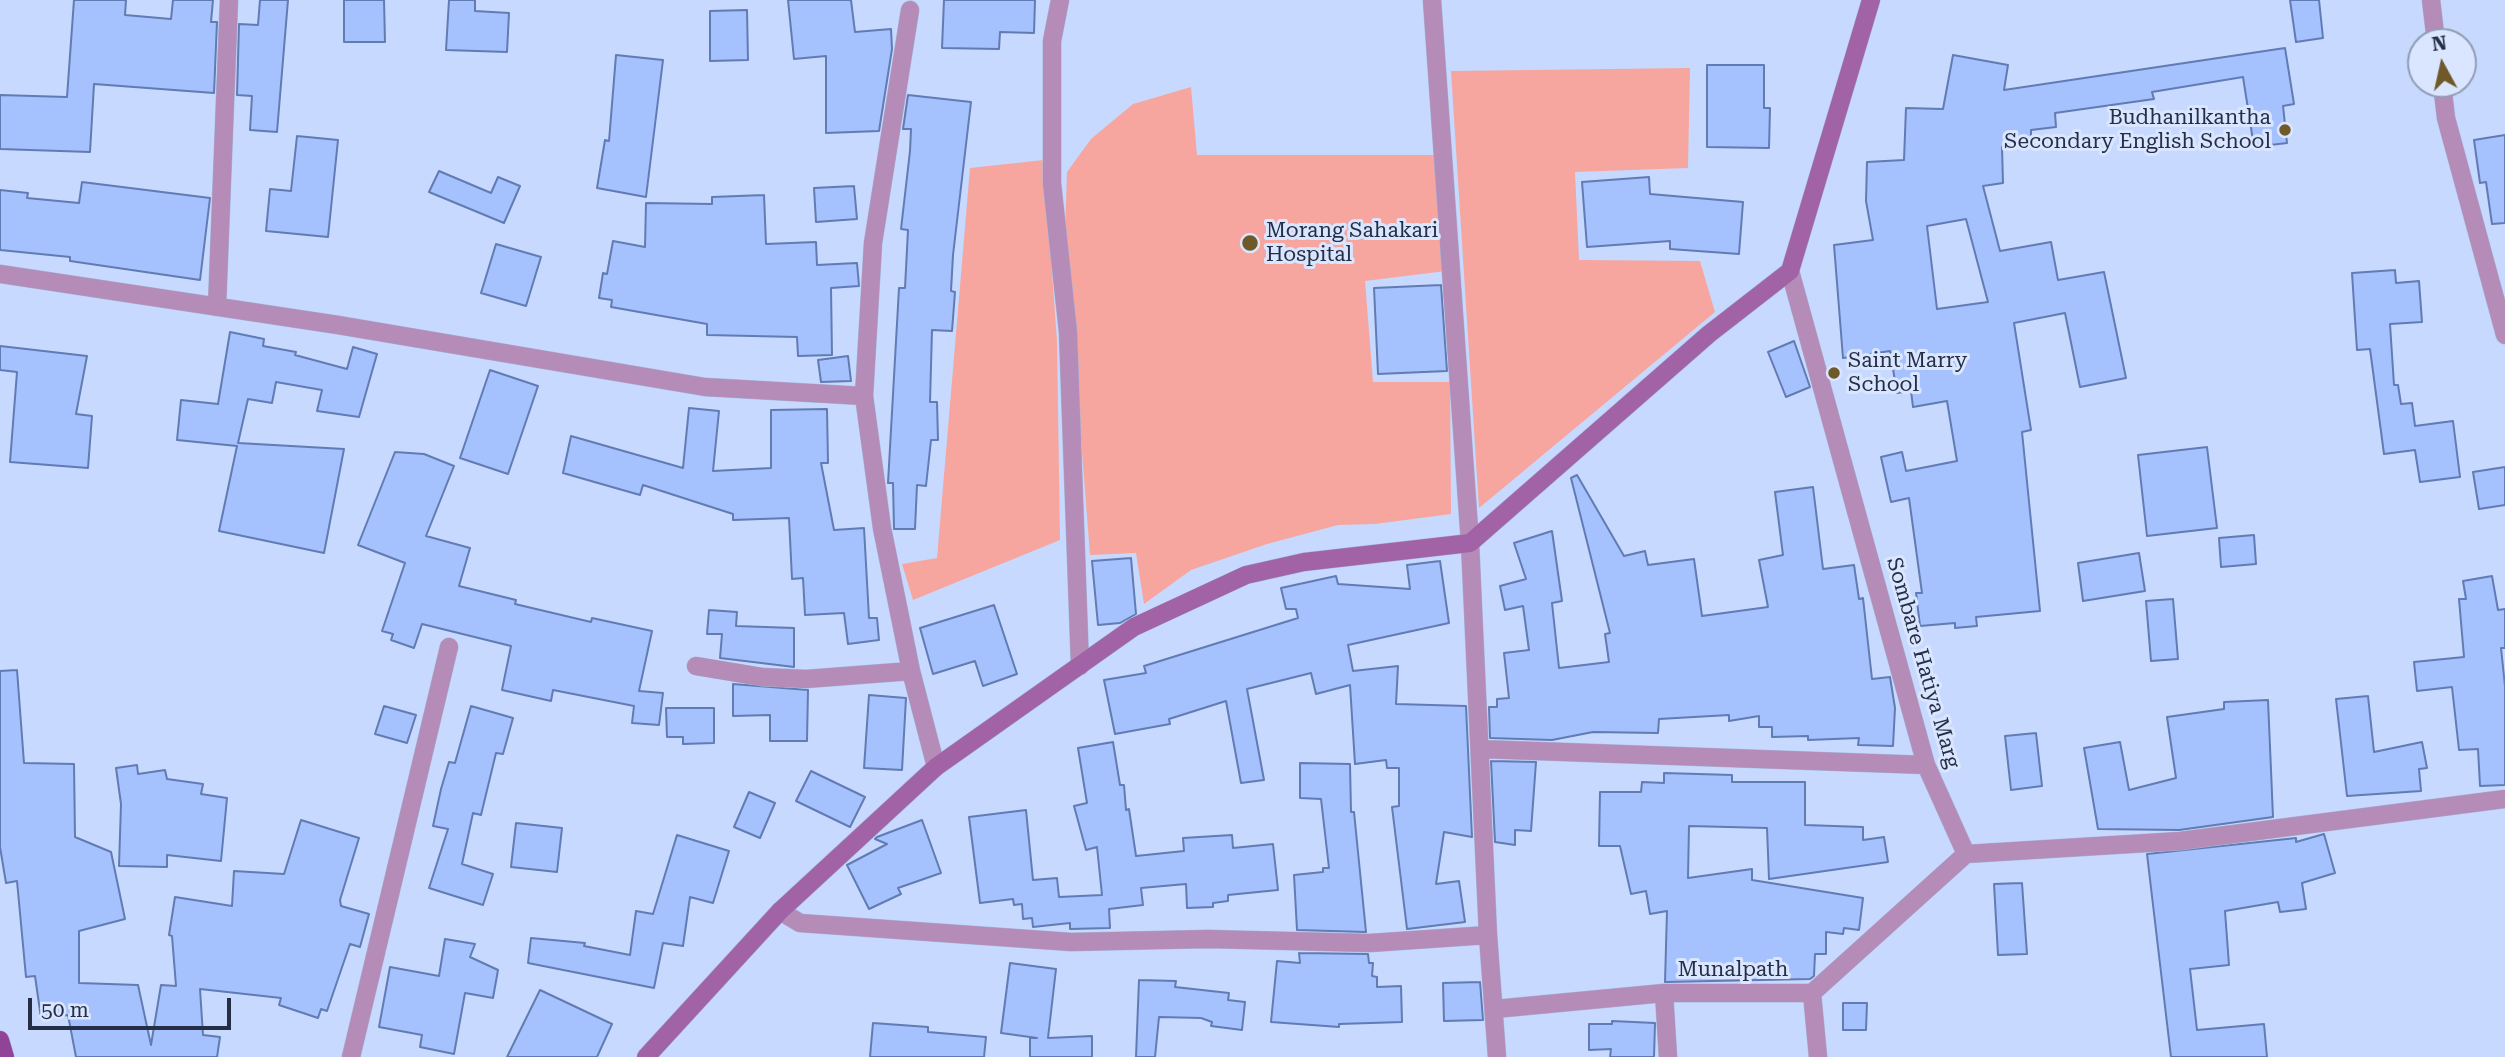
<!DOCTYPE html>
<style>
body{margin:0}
#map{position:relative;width:2505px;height:1057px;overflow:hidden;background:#c7d9fe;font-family:"Roboto Serif",serif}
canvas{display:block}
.north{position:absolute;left:2407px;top:28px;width:70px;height:70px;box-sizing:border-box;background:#dae6ff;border:2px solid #919db5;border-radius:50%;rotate:352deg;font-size:19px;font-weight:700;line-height:28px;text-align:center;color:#242f46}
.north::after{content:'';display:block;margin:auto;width:24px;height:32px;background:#6f5928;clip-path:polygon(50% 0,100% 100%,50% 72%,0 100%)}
.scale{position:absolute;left:28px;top:998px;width:203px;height:32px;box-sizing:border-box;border:4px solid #242f46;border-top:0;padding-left:9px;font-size:21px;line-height:24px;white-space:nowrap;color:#242f46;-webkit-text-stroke:5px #dae6ff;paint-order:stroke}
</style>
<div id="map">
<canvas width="2505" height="1057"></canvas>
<div class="north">N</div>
<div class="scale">50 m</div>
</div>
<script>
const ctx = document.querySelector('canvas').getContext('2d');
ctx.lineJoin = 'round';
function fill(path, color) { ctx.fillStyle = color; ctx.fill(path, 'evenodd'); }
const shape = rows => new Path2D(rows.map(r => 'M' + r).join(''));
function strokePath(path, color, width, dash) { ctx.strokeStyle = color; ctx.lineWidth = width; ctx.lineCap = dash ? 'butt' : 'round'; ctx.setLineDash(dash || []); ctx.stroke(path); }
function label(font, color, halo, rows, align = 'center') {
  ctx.font = font + ' "Roboto Serif",serif'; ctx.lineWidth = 6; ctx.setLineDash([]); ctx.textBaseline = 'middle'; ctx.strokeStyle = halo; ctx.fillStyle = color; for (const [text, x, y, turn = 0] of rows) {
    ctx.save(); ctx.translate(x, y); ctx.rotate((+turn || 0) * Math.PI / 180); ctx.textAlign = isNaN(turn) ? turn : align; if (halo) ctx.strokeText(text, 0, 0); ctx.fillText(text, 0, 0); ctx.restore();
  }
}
fill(shape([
 [1690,68,1688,168,1575,172,1579,260,1700,261,1715,312,1479,508,1451,71],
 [1191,87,1197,155,1440,155,1446,271,1365,281,1373,382,1450,382,1451,514,1375,524,1338,525,1267,544,1191,570,1144,604,1136,553,1090,555,1065,233,1067,172,1091,139,1133,104],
 [1044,160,1057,341,1060,540,913,600,902,564,937,558,970,168]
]), '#f6a69f');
const building = shape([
 [74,0,126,0,125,15,171,19,173,0,213,0,211,22,217,22,214,93,94,84,90,152,0,149,0,95,67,97,74,0],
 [260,0,288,0,277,132,250,130,252,96,237,95,239,24,258,25,260,0],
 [344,0,384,0,385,42,344,42,344,0],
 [449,0,475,0,475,11,509,13,507,52,446,50,449,0],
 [788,0,851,0,855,32,891,29,892,49,879,131,826,133,826,56,794,59,788,0],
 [944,0,1035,0,1034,33,1000,32,999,49,942,48,944,0],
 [2290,0,2319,0,2323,38,2296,42,2290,0],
 [747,10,748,60,710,61,710,11,747,10],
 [2285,48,2294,104,2283,106,2287,143,2254,147,2243,77,2152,92,2154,99,2055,113,2056,127,2031,130,2031,147,2002,147,2003,183,1983,186,2000,251,2051,242,2058,280,2104,272,2126,378,2080,387,2065,313,2014,323,2031,430,2022,432,2040,611,1976,617,1977,626,1955,628,1955,623,1920,626,1916,593,1922,593,1909,498,1891,502,1881,457,1902,452,1906,471,1957,461,1947,401,1913,407,1911,391,1897,393,1890,351,1843,358,1834,245,1873,240,1866,201,1867,162,1904,160,1906,108,1943,109,1953,55,2008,65,2004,90,2285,48],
 [1966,219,1988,302,1937,309,1927,226,1966,219],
 [616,55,663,60,646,197,597,188,605,140,609,141,616,55],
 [1707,65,1764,65,1764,108,1770,108,1769,148,1707,147,1707,65],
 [908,95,971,102,953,255,951,291,955,292,952,331,932,330,930,402,937,402,938,440,931,440,926,486,917,485,915,529,894,529,893,483,888,483,899,288,905,288,908,230,901,229,910,151,911,129,903,129,908,95],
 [2505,135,2505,223,2492,224,2486,182,2480,183,2474,140,2505,135],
 [297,136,338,140,328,237,266,231,270,189,291,191,297,136],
 [439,171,491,193,498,177,520,186,504,223,429,192,439,171],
 [1649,177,1650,194,1743,202,1739,254,1670,249,1670,241,1587,247,1582,182,1649,177],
 [82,182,210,198,200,280,70,261,70,257,0,250,0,190,28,193,27,198,79,203,82,182],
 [854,186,857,219,816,222,814,188,854,186],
 [764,195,766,244,816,242,817,265,857,263,859,286,831,288,832,355,798,356,797,337,707,335,707,324,611,307,612,300,599,298,603,273,607,274,613,241,645,247,646,203,712,204,712,197,764,195],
 [496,244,541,257,526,306,481,293,496,244],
 [2395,270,2396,283,2419,281,2422,322,2390,324,2394,385,2398,385,2401,404,2412,403,2415,426,2453,421,2460,477,2420,482,2415,450,2384,454,2370,349,2357,350,2352,273,2395,270],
 [1441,285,1447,371,1378,374,1374,288,1441,285],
 [230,332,264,339,263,346,296,352,295,355,347,369,353,347,377,354,359,417,317,411,322,390,276,382,272,403,248,399,238,443,344,449,324,553,219,531,237,446,177,440,181,400,218,404,230,332],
 [1794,341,1810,387,1786,397,1768,352,1794,341],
 [0,346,87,356,76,414,92,416,88,468,10,462,17,372,0,370,0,346],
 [848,356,851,381,821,382,818,360,848,356],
 [490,370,538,386,508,474,460,458,490,370],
 [689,408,719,411,713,471,771,468,771,410,827,409,828,463,821,463,834,530,864,528,869,618,877,618,879,640,848,644,844,613,805,615,803,578,792,579,789,518,733,520,733,514,643,485,640,495,563,473,571,436,683,468,689,408],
 [2207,447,2217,528,2147,536,2138,455,2207,447],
 [395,452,424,454,454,466,426,536,470,548,459,586,516,600,515,604,591,622,592,618,652,631,639,691,663,693,659,725,632,723,634,706,553,690,551,701,502,690,511,646,422,624,414,648,391,640,393,634,382,631,405,563,358,545,395,452],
 [2505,467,2505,505,2479,509,2473,472,2505,467],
 [1577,475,1624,556,1645,551,1648,565,1694,559,1702,616,1768,607,1759,560,1783,555,1775,492,1813,487,1823,569,1854,565,1859,599,1863,598,1872,679,1890,677,1895,708,1893,746,1858,745,1859,738,1808,740,1808,736,1772,737,1772,727,1759,727,1759,716,1729,721,1729,715,1659,719,1658,733,1593,732,1552,740,1490,738,1489,707,1497,707,1497,699,1509,698,1504,653,1529,650,1523,606,1505,610,1500,586,1526,579,1514,543,1552,531,1562,601,1552,603,1559,668,1609,662,1605,634,1610,633,1571,478,1577,475],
 [2254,535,2256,564,2221,567,2219,538,2254,535],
 [2139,553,2145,591,2083,601,2078,563,2139,553],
 [1131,558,1136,614,1120,623,1098,625,1092,561,1131,558],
 [1440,561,1449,623,1348,645,1353,671,1398,666,1396,704,1466,706,1472,837,1444,832,1436,884,1459,881,1465,922,1407,929,1392,807,1399,806,1399,768,1387,768,1386,760,1355,764,1350,685,1316,694,1311,673,1247,689,1264,780,1241,783,1226,701,1169,719,1170,724,1115,734,1104,680,1146,673,1144,666,1298,618,1296,609,1286,609,1281,588,1336,576,1338,584,1410,589,1407,565,1440,561],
 [2492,576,2498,610,2505,609,2505,648,2501,648,2505,686,2505,785,2480,786,2478,749,2459,750,2452,687,2417,691,2414,662,2464,657,2459,599,2466,599,2463,581,2492,576],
 [2173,599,2178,659,2151,661,2146,601,2173,599],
 [994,605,1017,674,983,686,975,661,933,674,920,628,994,605],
 [709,610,737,612,736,626,794,628,794,667,720,658,722,634,707,634,709,610],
 [17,670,24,763,74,764,75,837,111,852,125,919,79,931,79,983,138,985,151,1045,161,985,176,986,172,936,169,935,175,897,232,906,234,871,284,874,301,820,359,838,340,900,341,906,369,914,360,947,350,944,327,1011,321,1009,318,1018,279,1005,281,998,200,989,203,1035,220,1037,217,1057,76,1057,68,1015,41,1018,35,976,26,977,17,881,6,883,0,847,0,671,17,670],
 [733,684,808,690,807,741,770,741,770,715,733,716,733,684],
 [869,695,906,698,902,770,864,768,869,695],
 [2368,696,2374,752,2422,742,2427,768,2419,769,2421,791,2347,796,2336,699,2368,696],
 [2268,700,2273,817,2179,830,2098,829,2084,748,2120,742,2129,790,2176,778,2167,717,2224,709,2224,702,2268,700],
 [384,706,416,715,407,743,375,734,384,706],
 [471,706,513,718,503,754,496,753,481,815,473,813,462,864,493,874,483,905,429,888,448,829,433,826,441,789,449,762,455,763,471,706],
 [666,708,714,708,714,743,683,744,683,737,667,737,666,708],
 [2036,733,2042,786,2011,790,2005,736,2036,733],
 [1113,742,1120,785,1124,785,1126,810,1129,809,1136,856,1184,851,1183,838,1232,835,1233,848,1273,844,1278,890,1228,895,1228,901,1213,903,1213,907,1187,908,1186,884,1141,888,1143,905,1109,909,1110,928,1070,929,1070,923,1033,927,1032,918,1023,919,1022,904,1014,905,1013,899,980,903,969,817,1026,810,1033,880,1057,878,1059,897,1102,895,1097,847,1086,850,1074,806,1087,803,1078,748,1113,742],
 [1491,761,1536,762,1531,831,1515,830,1515,845,1495,842,1491,761],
 [1300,763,1350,764,1351,812,1354,812,1366,932,1297,930,1294,875,1323,872,1323,868,1329,868,1321,799,1300,798,1300,763],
 [137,765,138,774,165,770,167,779,203,784,201,794,227,798,221,861,167,855,167,867,119,866,121,804,116,768,137,765],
 [811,771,865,797,850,827,796,801,811,771],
 [1664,773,1732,775,1732,782,1805,782,1805,825,1863,827,1863,840,1884,837,1888,862,1769,879,1767,828,1689,826,1688,878,1752,869,1752,880,1863,898,1859,930,1844,928,1843,934,1826,932,1826,954,1815,954,1814,976,1810,979,1665,982,1667,911,1650,914,1646,891,1631,894,1620,846,1599,846,1600,792,1641,792,1642,782,1664,783,1664,773],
 [749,792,775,803,760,838,734,827,749,792],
 [922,820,941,873,898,888,901,894,869,909,847,865,887,844,875,839,877,837,922,820],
 [516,823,562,828,557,872,511,867,516,823],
 [2324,834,2335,873,2302,883,2306,909,2280,912,2278,902,2225,911,2229,965,2190,969,2197,1030,2264,1024,2267,1057,2171,1057,2147,854,2296,838,2296,842,2324,834],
 [677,835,729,851,713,903,690,897,683,946,663,943,654,988,528,963,531,938,585,943,584,946,630,955,636,911,653,914,677,835],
 [2022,883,2027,954,1998,955,1994,884,2022,883],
 [445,939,475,944,470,957,498,970,493,998,465,993,454,1054,420,1047,422,1035,379,1027,390,967,439,976,445,939],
 [1299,953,1368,954,1369,963,1373,963,1372,976,1377,977,1377,987,1401,986,1402,1022,1339,1024,1339,1027,1271,1022,1277,961,1300,963,1299,953],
 [1010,963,1056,969,1048,1038,1092,1036,1092,1057,1030,1057,1030,1038,1037,1038,1001,1033,1010,963],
 [1139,980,1176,981,1175,987,1229,993,1228,1000,1245,1002,1242,1030,1211,1026,1212,1022,1201,1018,1159,1017,1155,1057,1136,1057,1139,980],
 [1480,982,1483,1020,1444,1021,1443,983,1480,982],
 [540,990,612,1024,597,1057,507,1057,540,990],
 [1843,1003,1867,1003,1866,1030,1843,1030,1843,1003],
 [1612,1021,1655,1023,1654,1057,1610,1057,1611,1049,1589,1050,1589,1024,1612,1024,1612,1021],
 [873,1023,928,1027,928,1032,986,1037,984,1057,870,1057,873,1023]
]);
fill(building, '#a5c1fe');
strokePath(building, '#617bb3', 2);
const street = shape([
 [1060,0,1052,41,1052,183,1068,332,1080,666],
 [1432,0,1470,543,1488,935,1497,1057],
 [2431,0,2436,42],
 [910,10,873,243,864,396,882,528,911,671,936,767],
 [2442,84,2446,118,2505,335],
 [1790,271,1926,765,1966,854,2180,841,2505,799],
 [0,274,338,325,705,387,864,396],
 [217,307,229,0],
 [696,666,762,677,806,679,911,671],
 [1480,749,1926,765],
 [780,911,800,923,1071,942,1208,939,1370,943,1488,935],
 [1664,993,1668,1057],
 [1812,993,1818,1057],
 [1495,1009,1664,993,1812,993,1966,854],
 [351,1057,449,647]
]);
const secondary = shape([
 [646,1057,780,911,936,767,1134,627,1246,575,1304,562,1470,543,1709,334,1790,271,1871,0]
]);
const primary = shape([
 [0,1040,5,1057]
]);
strokePath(street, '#a6b7d9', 19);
strokePath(secondary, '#a6b7d9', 19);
strokePath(primary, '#a6b7d9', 19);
strokePath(street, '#b58bb7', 18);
strokePath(secondary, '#a163a5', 18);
strokePath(primary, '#914497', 18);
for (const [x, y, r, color] of [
 [2285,130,7,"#6f5928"],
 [1250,243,9,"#6f5928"],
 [1834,373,7,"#6f5928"]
]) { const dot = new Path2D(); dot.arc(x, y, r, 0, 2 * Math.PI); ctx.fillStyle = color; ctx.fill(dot); strokePath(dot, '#dae6ff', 2.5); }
label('21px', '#242f46', '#dae6ff', [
 ["Budhanilkantha",2271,118,"right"],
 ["Secondary English School",2271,142,"right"],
 ["Morang Sahakari",1266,231],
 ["Hospital",1266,255],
 ["Saint Marry",1848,361],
 ["School",1848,385]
], 'left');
label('21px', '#242f46', '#dae6ff', [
 ["Sombare Hatiya Marg",1923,663,74],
 ["Munalpath",1733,970]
]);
</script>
